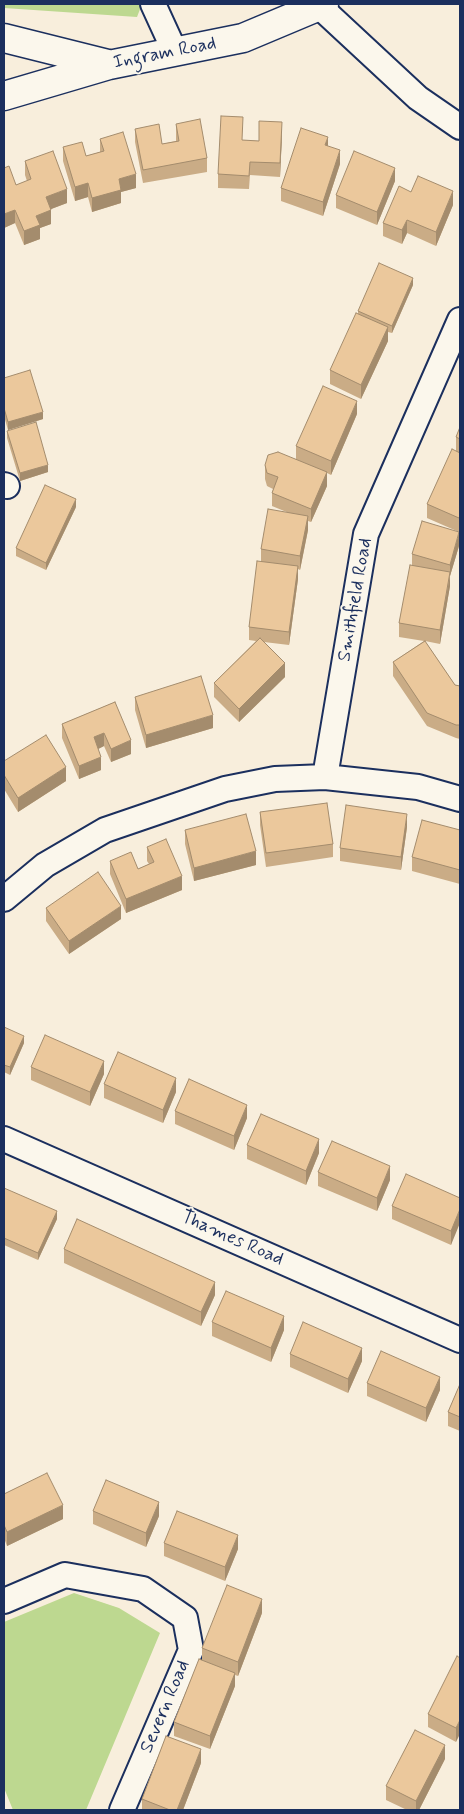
<!DOCTYPE html>
<style>
body{margin:0}
#map{position:relative;width:464px;height:1814px;overflow:hidden;background:#f8eedc;font-family:Mynerve,sans-serif}
canvas{display:block}
.frame{position:absolute;inset:0;border:5px solid #1b2f5e;pointer-events:none}
</style>
<div id="map">
<canvas width="464" height="1814"></canvas>
<div class="frame"></div>
</div>
<script>
const ctx = document.querySelector('canvas').getContext('2d');
ctx.lineJoin = 'round';
function fill(path, color) { ctx.fillStyle = color; ctx.fill(path, 'evenodd'); }
const shape = rows => new Path2D(rows.map(r => 'M' + r).join(''));
function strokePath(path, color, width, dash) { ctx.strokeStyle = color; ctx.lineWidth = width; ctx.lineCap = dash ? 'butt' : 'round'; ctx.setLineDash(dash || []); ctx.stroke(path); }
function label(font, color, halo, rows, align = 'center') {
  ctx.font = font + ' Mynerve,sans-serif'; ctx.lineWidth = 4; ctx.setLineDash([]); ctx.textBaseline = 'middle'; ctx.strokeStyle = halo; ctx.fillStyle = color; for (const [text, x, y, turn = 0] of rows) {
    ctx.save(); ctx.translate(x, y); ctx.rotate((+turn || 0) * Math.PI / 180); ctx.textAlign = isNaN(turn) ? turn : align; if (halo) ctx.strokeText(text, 0, 0); ctx.fillText(text, 0, 0); ctx.restore();
  }
}
fill(shape([
 [4,4,142,4,137,17,4,8],
 [74,1593,119,1608,160,1633,86,1810,13,1810,4,1788,4,1622]
]), '#bdd890');
const minor = shape([
 [153,4,175,52],
 [320,7,418,98,460,127],
 [4,485,7,486],
 [325,777,366,534,460,320],
 [4,899,45,865,105,830,225,789,275,779,325,777,418,787,460,799],
 [4,1139,460,1340],
 [4,1601,65,1575,143,1589,185,1618,191,1650,122,1810]
]);
const tertiary = shape([
 [4,38,108,64],
 [4,96,109,65,243,38,324,4]
]);
strokePath(minor, '#1b2f5e', 28);
strokePath(tertiary, '#1b2f5e', 31);
strokePath(minor, '#fbf7ec', 24);
strokePath(tertiary, '#fbf7ec', 28);
fill(shape([
 [176,124,207,158,207,172,143,183,135,142,135,129,162,144,176,141],
 [282,135,280,177,250,175,249,189,218,188,218,174,242,140,259,141],
 [100,139,136,188,121,192,121,203,92,212,88,197,75,201,63,161,63,147,86,156,100,152],
 [328,146,340,164,323,216,281,201,281,188],
 [25,161,67,203,51,209,51,224,40,228,40,239,24,245,15,223,4,228,16,185,27,181,25,175],
 [395,181,377,225,336,208,336,195],
 [411,192,453,205,436,246,407,233,402,244,383,236,383,223],
 [413,285,392,333,388,332,388,341,361,399,330,384,330,370,358,314,358,311],
 [4,378,43,419,8,430,4,416],
 [357,414,331,475,327,473,327,486,311,522,308,521,308,530,300,570,298,569,298,579,289,645,264,642,285,677,239,722,214,697,214,683,256,641,249,640,249,627,261,561,261,549,289,513,272,506,272,493,273,489,267,486,265,479,265,465,296,459,296,446],
 [460,427,460,529,459,532,427,518,427,504,456,451,456,437],
 [7,431,48,472,20,481,7,438],
 [76,507,46,570,16,556,16,548],
 [459,546,450,576,450,586,440,644,425,641,455,685,460,686,460,739,456,738,427,726,393,676,393,662,424,641,399,637,399,623,412,566,412,554],
 [135,697,213,728,146,748,135,710],
 [115,702,131,754,111,762,104,746,98,749,101,770,79,779,62,738,62,724],
 [4,761,66,781,18,812,4,789],
 [260,812,333,844,333,857,266,867,260,825],
 [407,827,401,870,340,861,340,848],
 [185,830,256,865,194,881,185,844],
 [460,830,460,884,412,871,412,857],
 [147,847,182,890,126,913,110,874,110,861,138,869,149,864,147,861],
 [46,908,121,919,69,954,46,921],
 [4,1027,24,1043,10,1075,4,1072],
 [31,1067,104,1074,90,1106,31,1080],
 [104,1084,176,1092,163,1123,104,1098],
 [175,1111,247,1118,234,1150,175,1124],
 [247,1145,319,1153,306,1185,247,1159],
 [318,1172,390,1180,377,1211,318,1186],
 [4,1188,57,1219,38,1260,4,1245],
 [460,1198,451,1245,392,1219,392,1206],
 [64,1249,215,1295,201,1326,64,1263],
 [212,1322,284,1330,271,1362,212,1336],
 [290,1354,362,1361,348,1393,290,1367],
 [367,1383,440,1390,426,1422,367,1396],
 [460,1384,460,1431,448,1426,448,1412],
 [4,1494,63,1519,7,1546,4,1538],
 [93,1511,159,1516,146,1547,93,1524],
 [164,1543,238,1549,225,1581,164,1556],
 [262,1613,238,1676,235,1675,235,1686,210,1749,174,1736,174,1722,202,1660,202,1648],
 [460,1658,456,1742,428,1727,428,1714],
 [445,1759,419,1810,407,1810,386,1800,386,1786],
 [201,1763,183,1810,142,1810,142,1799]
]), '#caac86');
fill(shape([
 [282,122,282,135,280,177,280,163],
 [328,137,328,151,325,145],
 [340,150,340,164,323,216,323,202],
 [395,168,395,181,377,225,377,212],
 [136,174,136,188,121,192,121,203,92,212,92,198,119,179],
 [88,183,88,197,75,201,75,187],
 [67,189,67,203,46,211,46,197],
 [453,191,453,205,436,246,436,232],
 [15,210,15,223,4,228,4,214],
 [51,210,51,224,40,228,40,239,24,245,24,231,36,216],
 [407,220,407,233,402,244,402,230],
 [413,278,413,285,392,333,392,326],
 [388,327,388,341,361,399,361,385],
 [357,401,357,414,331,475,331,461],
 [43,412,43,419,8,430,8,422],
 [48,465,48,472,20,481,20,473],
 [327,472,327,486,311,522,311,509],
 [76,499,76,507,46,570,46,563],
 [460,515,460,529,459,532,459,518],
 [308,516,308,530,300,570,300,556],
 [459,532,459,546,450,576,450,586,440,644,440,630,450,576,450,565],
 [298,566,298,579,289,645,289,632],
 [285,663,285,677,239,722,239,709],
 [213,715,213,728,146,748,146,735],
 [104,733,104,746,94,751,94,737],
 [131,740,131,754,111,762,111,749],
 [101,757,101,770,79,779,79,766],
 [66,767,66,781,18,812,18,798],
 [5,809,5,816,4,817,4,810],
 [407,814,407,827,401,870,401,857],
 [256,851,256,865,194,881,194,868],
 [182,876,182,890,126,913,126,899],
 [121,906,121,919,69,954,69,941],
 [24,1036,24,1043,10,1075,10,1067],
 [104,1061,104,1074,90,1106,90,1092],
 [176,1078,176,1092,163,1123,163,1110],
 [247,1105,247,1118,234,1150,234,1136],
 [319,1139,319,1153,306,1185,306,1171],
 [390,1166,390,1180,377,1211,377,1198],
 [460,1209,460,1223,451,1245,451,1231],
 [57,1211,57,1219,38,1260,38,1253],
 [215,1282,215,1295,201,1326,201,1312],
 [284,1316,284,1330,271,1362,271,1348],
 [362,1348,362,1361,348,1393,348,1379],
 [440,1377,440,1390,426,1422,426,1408],
 [159,1502,159,1516,146,1547,146,1533],
 [63,1505,63,1519,7,1546,7,1532],
 [238,1535,238,1549,225,1581,225,1567],
 [262,1599,262,1613,238,1676,238,1662],
 [235,1673,235,1686,210,1749,210,1736],
 [460,1720,460,1734,456,1742,456,1728],
 [445,1745,445,1759,419,1810,416,1810,416,1801],
 [201,1749,201,1763,183,1810,177,1810]
]), '#a48c6d');
const building = shape([
 [221,116,243,117,242,140,259,141,259,121,282,122,280,163,250,162,249,176,218,174,221,116],
 [200,119,207,158,143,170,135,129,159,124,162,144,179,141,176,124,200,119],
 [301,128,328,137,325,145,340,150,323,202,281,188,301,128],
 [123,132,136,174,119,179,121,190,92,198,88,183,75,187,63,147,82,142,86,156,104,151,100,139,123,132],
 [53,151,67,189,46,197,51,210,36,216,40,225,24,231,15,210,4,214,4,168,9,166,16,185,31,179,25,161,53,151],
 [354,151,395,168,377,212,336,195,354,151],
 [418,176,453,191,436,232,407,220,402,230,383,223,399,186,411,192,418,176],
 [379,263,413,278,392,326,358,311,379,263],
 [356,313,388,327,361,385,330,370,356,313],
 [30,370,43,412,8,422,4,408,4,378,30,370],
 [323,386,357,401,331,461,296,446,323,386],
 [36,422,48,465,20,473,7,431,36,422],
 [460,427,460,439,456,437,460,427],
 [452,449,460,453,460,515,459,518,427,504,452,449],
 [278,452,327,472,311,509,272,493,278,477,267,473,265,465,268,455,278,452],
 [45,485,76,499,46,563,16,548,45,485],
 [268,509,308,516,300,556,261,549,268,509],
 [422,521,459,532,450,565,412,554,422,521],
 [257,561,298,566,289,632,249,627,257,561],
 [410,565,450,572,440,630,399,623,410,565],
 [260,638,285,663,239,709,214,683,260,638],
 [425,641,455,685,460,686,460,725,456,725,427,713,393,662,425,641],
 [201,676,213,715,146,735,135,697,201,676],
 [115,702,131,740,111,749,104,733,94,737,101,757,79,766,62,724,115,702],
 [46,735,66,767,18,798,4,775,4,761,46,735],
 [327,803,333,844,266,853,260,812,327,803],
 [346,805,407,814,401,857,340,848,346,805],
 [246,814,256,851,194,868,185,830,246,814],
 [422,820,460,830,460,870,412,857,422,820],
 [166,839,182,876,126,899,110,861,131,852,138,869,154,862,147,847,166,839],
 [98,872,121,906,69,941,46,908,98,872],
 [4,1027,24,1036,10,1067,4,1065,4,1027],
 [45,1035,104,1061,90,1092,31,1067,45,1035],
 [118,1052,176,1078,163,1110,104,1084,118,1052],
 [189,1079,247,1105,234,1136,175,1111,189,1079],
 [261,1114,319,1139,306,1171,247,1145,261,1114],
 [332,1141,390,1166,377,1198,318,1172,332,1141],
 [406,1174,460,1198,460,1209,451,1231,392,1206,406,1174],
 [4,1188,57,1211,38,1253,4,1238,4,1188],
 [77,1219,215,1282,201,1312,64,1249,77,1219],
 [226,1291,284,1316,271,1348,212,1322,226,1291],
 [303,1322,362,1348,348,1379,290,1354,303,1322],
 [381,1351,440,1377,426,1408,367,1383,381,1351],
 [460,1384,460,1417,448,1412,460,1384],
 [47,1473,63,1505,7,1532,4,1525,4,1494,47,1473],
 [106,1480,159,1502,146,1533,93,1511,106,1480],
 [177,1511,238,1535,225,1567,164,1543,177,1511],
 [227,1585,262,1599,238,1662,202,1648,227,1585],
 [457,1656,460,1658,460,1720,456,1728,428,1714,457,1656],
 [199,1659,235,1673,210,1736,174,1722,199,1659],
 [415,1730,445,1745,416,1801,386,1786,415,1730],
 [166,1736,201,1749,177,1810,170,1810,142,1799,166,1736]
]);
fill(building, '#ebc89c');
strokePath(building, '#a48c6d', 1);
label('19px', '#1b2f5e', '#fbf7ec', [
 ["Ingram Road",165,54,-11],
 ["Smithfield Road",356,600,-80],
 ["Thames Road",232,1239,24],
 ["Severn Road",166,1707,-67]
]);
</script>
